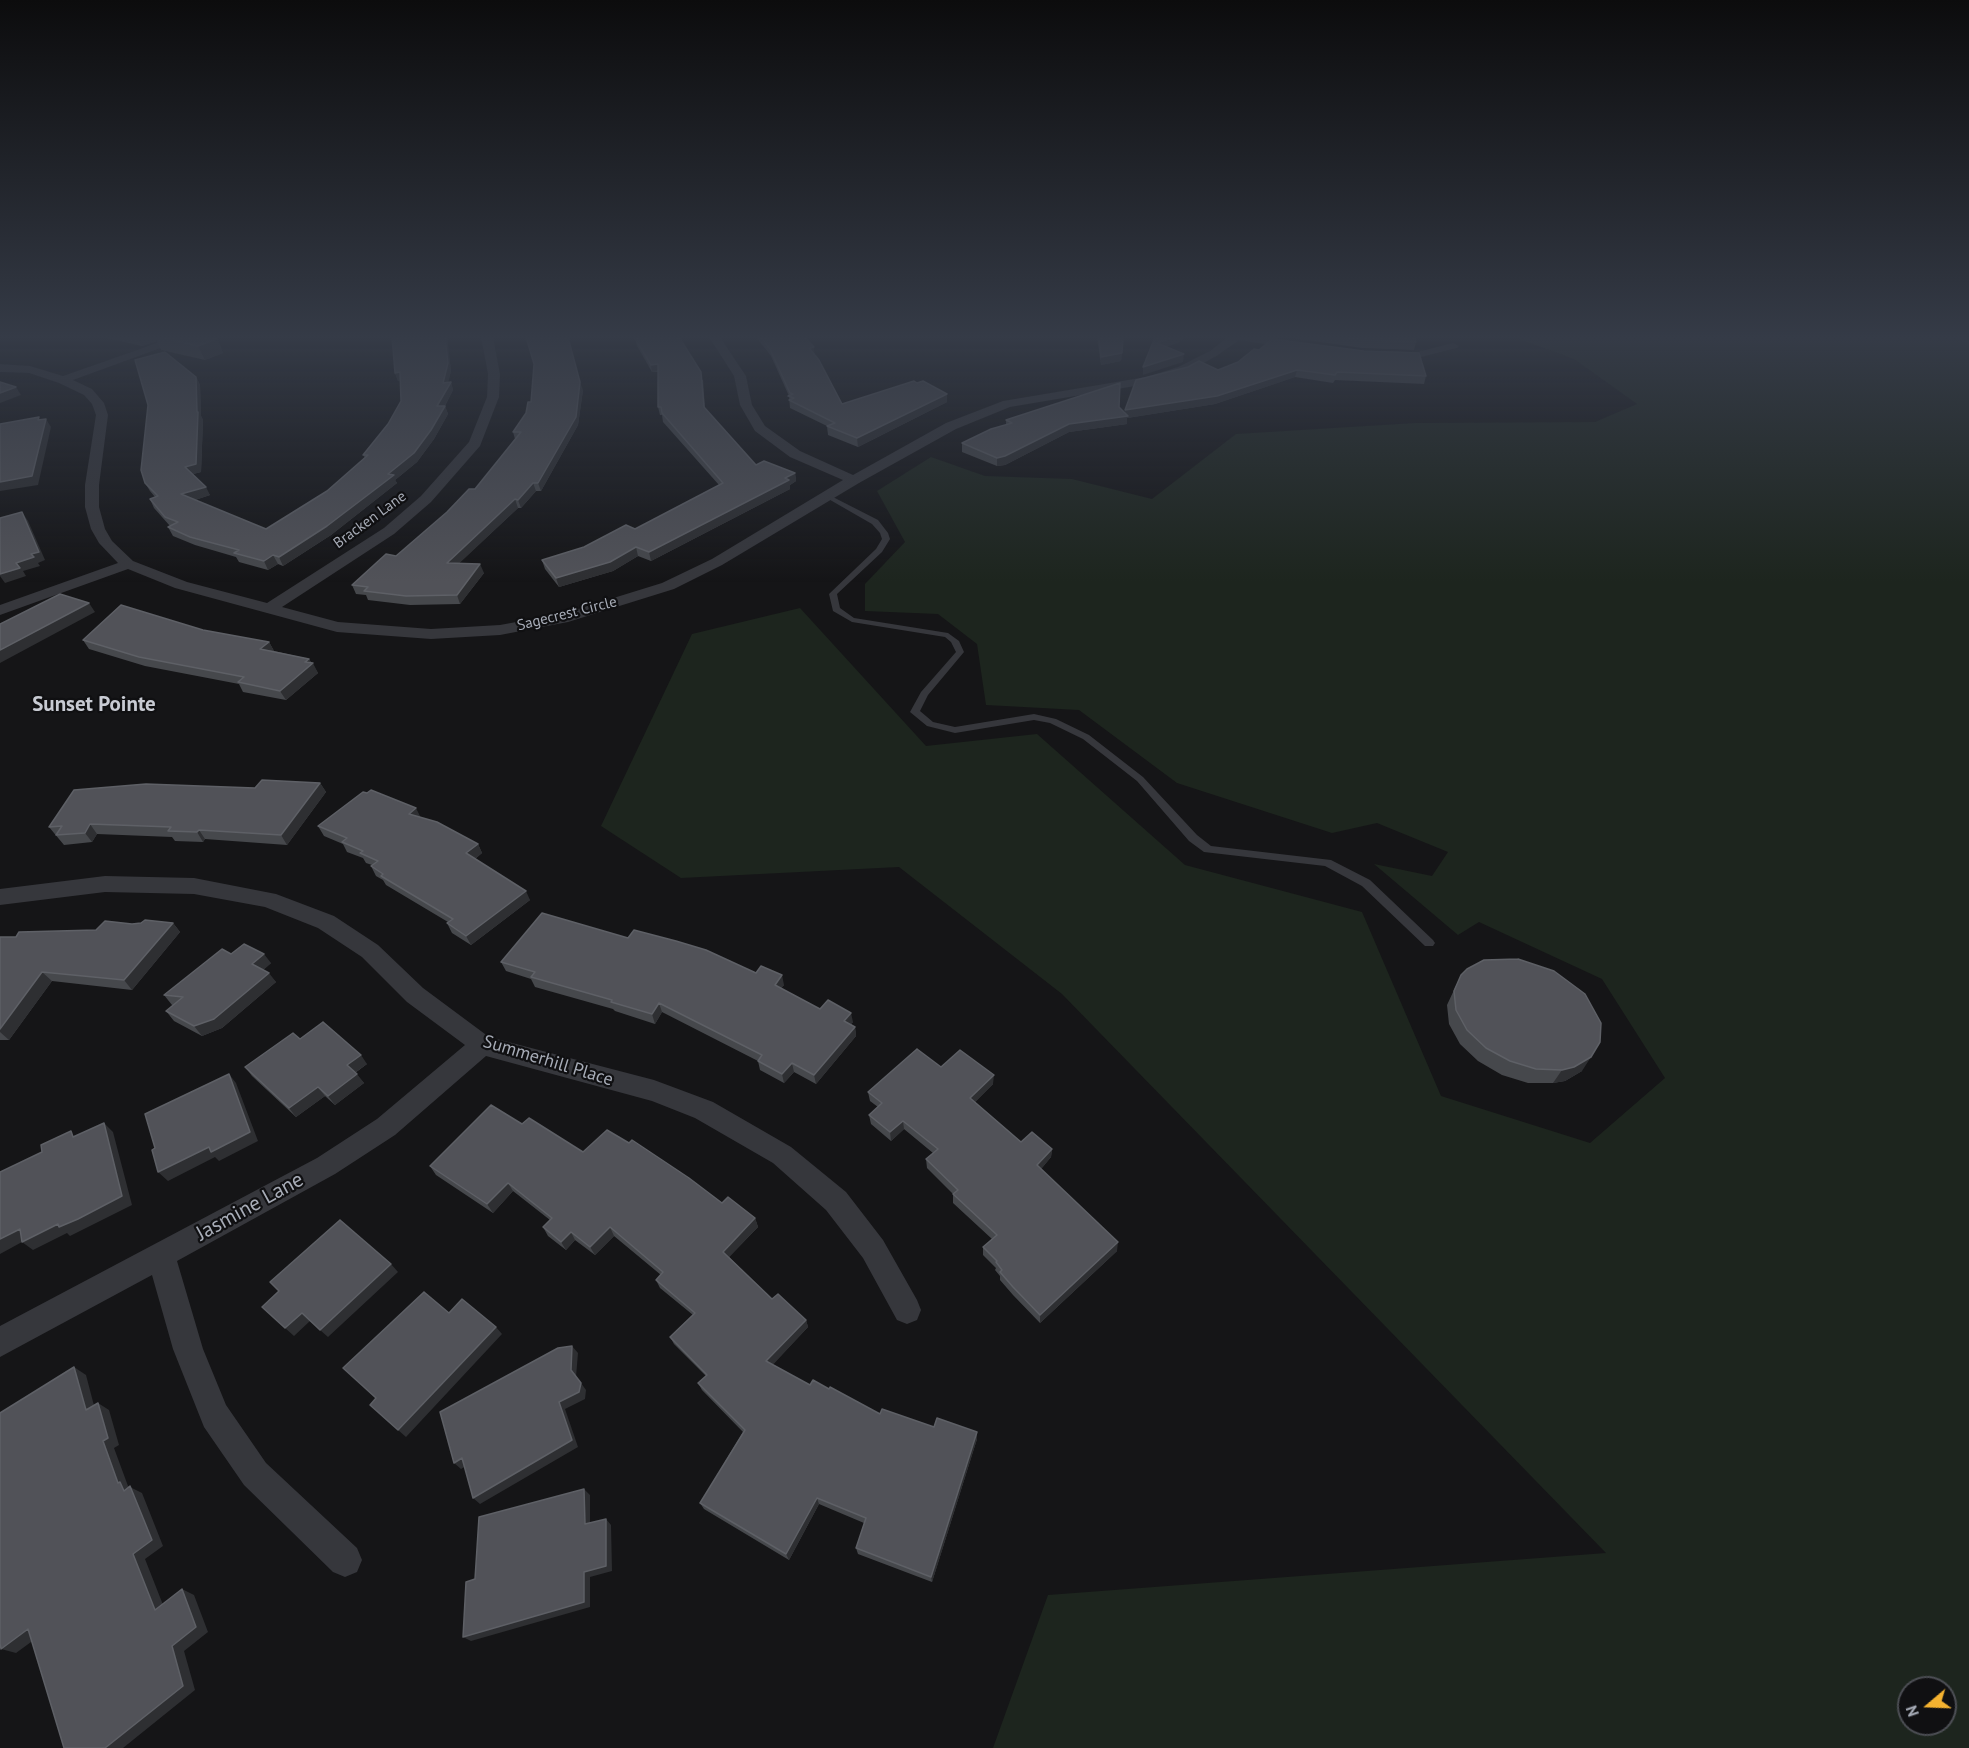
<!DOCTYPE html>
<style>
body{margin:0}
#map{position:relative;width:1969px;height:1748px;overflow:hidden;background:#151517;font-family:"PT Sans",sans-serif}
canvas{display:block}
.north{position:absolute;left:1897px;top:1676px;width:60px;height:60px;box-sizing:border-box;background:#101012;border:2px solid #4c4e54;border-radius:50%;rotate:251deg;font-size:16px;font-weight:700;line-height:24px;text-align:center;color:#a7acb7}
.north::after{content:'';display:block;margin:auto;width:21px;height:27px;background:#f4b230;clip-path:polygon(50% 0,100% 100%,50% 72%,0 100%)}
</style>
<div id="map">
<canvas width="1969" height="1748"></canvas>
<div class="north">N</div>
</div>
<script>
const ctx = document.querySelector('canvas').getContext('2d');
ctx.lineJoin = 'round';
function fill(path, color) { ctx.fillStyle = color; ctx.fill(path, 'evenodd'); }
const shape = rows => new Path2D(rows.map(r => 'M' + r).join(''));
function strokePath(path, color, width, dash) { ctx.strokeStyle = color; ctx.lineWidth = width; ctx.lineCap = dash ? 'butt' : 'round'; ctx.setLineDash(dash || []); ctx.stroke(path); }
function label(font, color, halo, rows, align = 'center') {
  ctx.font = font + ' "PT Sans",sans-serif'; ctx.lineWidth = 4.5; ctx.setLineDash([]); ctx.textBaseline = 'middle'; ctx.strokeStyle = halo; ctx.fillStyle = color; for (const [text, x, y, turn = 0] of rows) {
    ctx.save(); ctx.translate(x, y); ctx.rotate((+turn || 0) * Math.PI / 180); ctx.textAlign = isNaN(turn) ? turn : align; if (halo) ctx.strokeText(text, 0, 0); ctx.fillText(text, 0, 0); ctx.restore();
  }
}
fill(shape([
 [1514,337,1969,337,1969,1748,993,1748,1048,1595,1606,1553,1062,994,899,867,681,878,601,826,692,634,800,608,926,746,1037,734,1185,865,1362,912,1441,1096,1590,1143,1665,1078,1602,979,1479,922,1458,935,1374,864,1432,876,1448,852,1377,823,1332,833,1177,783,1079,710,986,705,977,644,938,614,865,611,865,584,905,542,877,491,931,457,985,476,1072,479,1152,499,1236,434,1415,423,1595,422,1637,404,1574,359],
 [1909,1688,1945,1688,1945,1724,1909,1724]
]), '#1d251e');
strokePath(shape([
 [1960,337,1969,342]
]), '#2b343b', 5);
fill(shape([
 [825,495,829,495,878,520,888,533,890,539,882,552,837,594,840,608,854,618,948,633,959,641,964,652,928,695,920,711,933,722,955,727,1034,714,1056,719,1089,735,1143,777,1197,835,1211,846,1331,860,1370,880,1433,940,1435,943,1433,946,1425,946,1362,886,1325,866,1204,852,1189,841,1137,781,1083,739,1050,723,1034,720,955,733,927,726,910,712,921,692,956,652,951,642,945,637,852,622,833,611,829,594,876,549,882,539,880,533,872,524,825,497,825,495]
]), '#36373c');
fill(shape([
 [174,337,191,337,73,380,92,389,104,403,108,415,99,485,99,507,105,529,112,541,133,561,187,582,267,603,384,528,421,496,469,442,487,397,488,374,481,337,493,337,500,374,499,397,480,446,431,502,394,534,282,607,338,622,431,629,500,625,565,613,662,583,712,559,843,480,790,457,755,431,740,405,734,376,709,337,720,337,746,376,752,405,765,426,800,451,853,475,946,423,1003,401,1146,377,1178,367,1210,351,1228,337,1263,337,1297,343,1303,346,1297,349,1239,340,1218,355,1186,373,1147,384,1010,407,956,429,859,483,722,565,674,589,568,622,500,635,431,639,337,632,175,588,128,569,0,615,0,605,118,563,99,543,91,529,85,507,85,485,96,415,92,404,84,395,59,383,29,373,0,372,0,364,30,366,63,376,174,337],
 [1453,343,1459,346,1457,348,1417,358,1391,357,1385,354,1391,351,1417,352,1453,343],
 [105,876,194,878,276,894,334,916,378,945,423,988,489,1037,654,1080,713,1102,791,1147,846,1192,883,1240,917,1300,921,1310,917,1320,907,1324,897,1320,863,1258,826,1210,773,1163,695,1118,652,1101,486,1056,395,1135,335,1174,177,1261,203,1349,226,1405,266,1463,357,1548,362,1560,357,1572,345,1577,333,1572,244,1485,204,1427,173,1349,152,1275,0,1357,0,1326,317,1158,377,1119,465,1045,407,1002,362,957,318,928,265,907,194,894,105,892,0,905,0,889,105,876]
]), '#36373c');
fill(shape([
 [103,337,217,337,223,353,205,360,161,350,157,341,142,346],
 [392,337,447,337,451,371,448,382,451,382,453,390,445,406,448,414,434,439,417,462,395,480,397,483,331,535,283,566,278,564,268,570,239,562,236,557,195,545,173,536,168,527,170,526,154,508,150,499,155,497,150,491,145,483,196,377,200,385,201,416,203,420,201,472,193,474,210,495,195,500,266,529,327,491,365,458,363,455,388,424,401,401,400,380,398,381,395,373],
 [756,337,805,337,842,404,947,402,858,447,828,435,827,426,790,408,789,396,771,356],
 [1097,337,1123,337,1121,361,1101,365],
 [1286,337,1415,337,1416,342,1414,350,1362,348],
 [635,338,703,380,705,408,756,465,795,473,796,481,790,485,790,489,651,561,638,556,613,571,559,587,545,569,542,560,584,547,635,529,719,485,663,422,662,415,660,415,658,407,658,372,652,372,637,346],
 [1238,362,1426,376,1424,384,1335,380,1333,383,1295,377,1215,404,1127,418,1127,424,1069,432,1005,465,997,466,962,452,962,443,1006,425,1006,420,1119,407,1124,413,1218,370],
 [583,390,578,425,541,491,536,491,521,508,518,508,459,563,484,573,460,604,410,605,368,600,366,595,356,594,352,585,396,556,475,489,515,439,513,432],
 [203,630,269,642,274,651,309,659,318,673,286,700,243,692,239,684,145,666,89,649,83,640],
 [320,783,326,792,287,845,205,839,203,842,175,841,172,837,97,834,92,842,64,845,49,827,255,788],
 [421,817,478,844,482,853,475,859,530,900,471,945,452,933,447,923,448,922,386,885,383,880,376,876,371,866,372,865,366,863,363,858,347,852,343,844,324,836,318,826],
 [173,923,180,932,132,990,52,981,9,1040,0,1040,0,937,16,937,96,930,132,924],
 [628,938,756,973,784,985,781,988,820,1009,853,1022,851,1024,855,1027,856,1036,816,1084,794,1072,784,1083,760,1070,758,1061,662,1012,655,1024,615,1011,613,1009,535,987,531,979,506,971,501,962],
 [231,954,271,963,263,970,276,982,222,1028,202,1036,174,1021,166,1011,174,1005,172,1005,164,995],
 [1461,975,1582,1071,1565,1081,1553,1083,1528,1083,1502,1075,1478,1061,1460,1044,1449,1024,1447,1005],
 [300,1039,367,1064,355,1073,364,1083,335,1105,325,1096,296,1117,252,1076,245,1067],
 [941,1067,993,1084,975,1102,1021,1142,1052,1149,1051,1157,1041,1169,1117,1251,1040,1323,1013,1295,1000,1280,1000,1276,995,1270,996,1268,983,1255,983,1247,992,1239,953,1203,953,1194,927,1168,926,1159,933,1153,904,1129,891,1141,871,1124,869,1115,878,1107,870,1101,868,1092],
 [522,1124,583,1152,722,1203,755,1218,758,1227,729,1257,772,1299,806,1320,808,1327,772,1365,810,1385,829,1389,880,1414,934,1427,977,1432,977,1439,932,1582,858,1554,856,1548,864,1523,819,1504,789,1560,704,1509,700,1503,743,1432,702,1390,698,1383,706,1376,674,1344,670,1337,693,1315,660,1288,656,1280,661,1275,614,1236,595,1255,575,1240,566,1250,548,1236,543,1227,550,1220,513,1191,493,1213,436,1175,430,1166]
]), '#46484c');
fill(shape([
 [137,337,155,337,157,341,142,346],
 [216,337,217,337,223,353,205,360,198,346],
 [445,337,447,337,451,371,446,391,443,383],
 [1174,337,1186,337,1178,343,1157,350,1157,343],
 [814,347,815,355,809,348],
 [1122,353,1121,361,1101,365,1101,357],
 [1184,354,1183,362,1143,375,1143,367],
 [658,364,659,371,652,372,651,365],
 [1297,370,1295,377,1215,404,1127,418,1127,424,1069,432,1005,465,997,466,997,458,1069,424,1124,416,1125,410],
 [400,372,403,380,398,381,395,373],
 [196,377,200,385,201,416,203,420,201,472,190,475,185,467,197,412],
 [451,382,453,390,443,409,445,406,448,414,434,439,417,462,395,480,397,483,331,535,283,566,279,557,388,474,437,406],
 [580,382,583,390,578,425,541,491,538,483],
 [16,387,21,395,0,403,0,393],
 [947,394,947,402,858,447,857,438],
 [46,419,51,427,38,485,0,491,0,482],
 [795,473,796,481,790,485,790,489,651,561,649,552],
 [533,483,536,491,521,508,518,500],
 [206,487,210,495,186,503,181,494],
 [515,499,518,508,450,572,447,563],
 [22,512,28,521,45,560,38,563,40,566,23,571,26,576,5,583,0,576,0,574,16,563,31,554],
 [636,547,638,556,613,571,559,587,556,578],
 [273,555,278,564,268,570,264,561],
 [480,564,484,573,460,604,457,595],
 [89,603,95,612,0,663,0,650],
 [269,642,274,651,260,649],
 [309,659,312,665,313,663,318,673,286,700,280,691,305,662],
 [320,783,326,792,287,845,281,835],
 [416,808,421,818,409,814],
 [90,824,97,834,92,842,85,833],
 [199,830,205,839,203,842,197,832],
 [478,844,482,853,470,863,466,853],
 [526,891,530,900,471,945,466,936],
 [173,923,180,932,132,990,124,980],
 [264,954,271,963,259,974,252,964],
 [42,972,52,981,9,1040,0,1032,0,1029],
 [269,973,276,982,222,1028,202,1036,194,1026],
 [782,975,784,985,777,994,775,985],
 [659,1003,662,1012,655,1024,652,1014],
 [851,1013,853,1022,846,1030,844,1021],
 [855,1027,856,1036,816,1084,814,1075],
 [361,1055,367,1064,353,1074,347,1065],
 [1591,1057,1582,1071,1565,1081,1553,1083,1562,1070],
 [792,1063,794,1072,784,1083,782,1074],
 [229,1074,236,1083,258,1141,219,1161,215,1157,168,1181,158,1172,209,1147],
 [357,1074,364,1083,335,1105,328,1096],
 [994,1075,993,1084,970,1107,970,1098],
 [318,1087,325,1096,296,1117,289,1108],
 [903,1121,904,1129,891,1141,890,1132],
 [104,1123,113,1132,132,1205,70,1236,67,1233,33,1250,22,1242,0,1254,0,1239],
 [1052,1149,1051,1157,1037,1174,1037,1165],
 [508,1183,513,1191,493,1213,487,1204],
 [755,1218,758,1227,726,1260,723,1252],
 [610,1227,614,1236,595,1255,590,1247],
 [571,1232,575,1240,566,1250,561,1242],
 [1118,1242,1117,1251,1040,1323,1040,1315],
 [391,1264,398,1272,328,1337,320,1330],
 [302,1313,310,1321,294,1336,285,1328],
 [806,1320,808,1327,769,1369,766,1361],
 [496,1327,502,1334,406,1437,398,1430],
 [572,1346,578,1353,576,1377,571,1370],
 [74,1367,86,1375,97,1417,86,1410],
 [581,1383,586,1390,585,1399,565,1409,578,1447,480,1504,473,1498,559,1402],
 [98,1403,109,1410,119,1445,114,1448,128,1486,142,1493,163,1546,145,1559,167,1615,155,1610,133,1554,124,1491,118,1483,103,1441],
 [977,1432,977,1439,932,1582,931,1577],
 [462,1458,469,1464,461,1469,454,1463],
 [584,1489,590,1495,590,1530,585,1524],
 [817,1498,819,1504,789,1560,786,1554],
 [606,1519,611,1525,612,1571,590,1577,590,1607,471,1641,463,1637,584,1572],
 [182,1589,194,1595,208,1632,184,1651,195,1690,123,1748,105,1748,172,1646],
 [28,1629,42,1634,16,1653,1,1649]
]), '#2e2f32');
const building = shape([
 [159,337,216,337,216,339,198,346,159,337],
 [392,337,445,337,448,363,443,383,451,382,437,406,445,406,431,430,414,453,388,474,394,475,327,526,279,557,273,555,264,561,234,553,239,550,190,537,168,527,178,522,165,517,150,499,158,496,145,483,141,470,148,405,135,360,165,352,196,377,197,412,198,412,196,464,185,467,206,487,181,494,266,529,327,491,368,455,363,455,388,424,401,401,400,372,395,373,392,337],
 [526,337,568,337,580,382,576,417,538,483,533,483,518,500,515,499,447,563,480,564,457,595,406,596,364,591,368,587,352,585,386,554,396,556,447,512,469,489,475,489,521,432,513,432,526,413,528,402,531,402,534,364,526,337],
 [639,337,679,337,701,372,704,407,756,465,764,461,795,473,785,478,789,480,649,552,636,547,610,562,556,578,542,560,584,547,626,525,635,529,723,483,662,413,661,407,658,407,658,364,651,365,635,338,639,337],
 [761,337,805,337,814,347,809,348,819,360,842,404,914,381,917,383,923,381,947,394,857,438,827,426,835,423,789,400,794,398,788,396,793,394,790,393,770,349,761,337],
 [1099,337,1123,337,1122,353,1101,357,1099,337],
 [1155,337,1174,337,1157,343,1184,354,1143,367,1155,337],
 [1344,337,1415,337,1416,342,1364,340,1344,337],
 [1272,339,1364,351,1419,353,1426,376,1337,372,1335,375,1297,370,1217,396,1125,410,1136,380,1188,367,1199,361,1218,370,1238,362,1254,349,1259,350,1272,339],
 [0,382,16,387,0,393,0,382],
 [1120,383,1119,407,1128,416,1069,424,1005,456,997,458,962,443,991,429,1012,423,1006,420,1012,418,1120,383],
 [39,417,38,420,46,419,32,476,0,482,0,424,39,417],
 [22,512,39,552,31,554,34,557,16,563,20,568,0,574,0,518,22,512],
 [60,594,89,603,0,650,0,624,60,594],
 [121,605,203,630,269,642,260,649,309,659,305,662,313,663,280,691,238,682,244,677,139,657,83,640,121,605],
 [262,780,320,783,281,835,199,830,197,832,168,831,171,827,90,824,85,833,56,835,62,826,49,827,74,790,146,784,255,788,262,780],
 [371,790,416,808,409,814,437,822,478,844,466,853,526,891,466,936,447,923,453,919,381,876,383,874,371,866,378,861,360,853,363,851,342,842,347,838,318,826,363,792,367,793,371,790],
 [542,913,628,938,634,930,676,941,706,950,756,973,761,966,782,975,775,985,820,1009,828,1000,851,1013,844,1021,855,1027,814,1075,792,1063,782,1074,758,1061,762,1055,659,1003,652,1014,611,1002,612,1000,531,977,535,972,501,962,542,913],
 [145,920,173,923,124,980,42,972,0,1029,0,937,16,937,19,932,96,930,105,921,132,924,141,923,145,920],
 [244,944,264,954,252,964,269,973,214,1019,194,1026,166,1011,183,997,164,995,222,949,231,954,244,944],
 [1518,959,1554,971,1585,994,1601,1023,1600,1042,1591,1057,1574,1067,1562,1070,1536,1069,1510,1061,1486,1048,1467,1030,1456,1010,1454,991,1461,975,1467,969,1484,960,1518,959],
 [323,1022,361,1055,347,1065,357,1074,328,1096,318,1087,289,1108,245,1067,293,1033,300,1039,323,1022],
 [917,1049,941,1067,960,1050,994,1075,970,1098,1021,1142,1032,1132,1052,1149,1037,1165,1118,1242,1040,1315,1013,1287,1000,1272,1002,1270,996,1262,997,1261,983,1247,997,1235,953,1194,958,1190,926,1159,938,1149,903,1121,890,1132,869,1115,882,1103,868,1092,917,1049],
 [229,1074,250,1132,211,1152,209,1147,158,1172,152,1150,155,1148,145,1114,229,1074],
 [491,1105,522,1124,529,1118,583,1152,607,1130,629,1143,632,1140,689,1178,722,1203,728,1197,755,1218,723,1252,772,1299,778,1294,806,1320,766,1361,810,1385,813,1380,829,1389,830,1387,880,1414,882,1409,934,1427,937,1418,977,1432,931,1577,856,1548,866,1518,817,1498,786,1554,700,1503,745,1430,698,1383,707,1375,670,1337,695,1313,656,1280,663,1272,610,1227,590,1247,571,1232,561,1242,543,1227,552,1218,508,1183,487,1204,430,1166,491,1105],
 [104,1123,122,1196,78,1219,59,1227,58,1224,22,1242,20,1229,0,1239,0,1172,42,1152,41,1145,71,1131,73,1137,104,1123],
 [340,1220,391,1264,320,1330,302,1313,285,1328,262,1307,279,1291,270,1282,340,1220],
 [424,1292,449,1313,462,1299,496,1327,398,1430,370,1405,376,1398,343,1368,424,1292],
 [572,1346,571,1370,581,1383,579,1392,559,1402,572,1440,473,1498,462,1458,454,1463,440,1412,558,1348,572,1346],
 [74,1367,86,1410,98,1403,108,1438,103,1441,118,1483,120,1482,124,1491,130,1486,152,1540,133,1554,155,1610,182,1589,196,1627,172,1646,183,1686,105,1748,64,1748,28,1629,1,1649,0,1643,0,1413,74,1367],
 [584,1489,585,1524,606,1519,606,1566,584,1572,584,1602,463,1637,466,1582,475,1579,479,1517,584,1489]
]);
fill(building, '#515258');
strokePath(building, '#5e6066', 1.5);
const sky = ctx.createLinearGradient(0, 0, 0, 582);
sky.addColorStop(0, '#0c0c0d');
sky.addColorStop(0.58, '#353b47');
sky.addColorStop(1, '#353b4700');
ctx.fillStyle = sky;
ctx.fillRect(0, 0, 1969, 582);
label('15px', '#a7acb7', '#101012', [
 ["Bracken Lane",370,520,-36],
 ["Sagecrest Circle",567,614,-14]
]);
label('18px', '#a7acb7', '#101012', [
 ["Summerhill Place",548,1061,17]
]);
label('bold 21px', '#c8cbd3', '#101012', [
 ["Sunset Pointe",94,705]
]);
label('21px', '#a7acb7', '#101012', [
 ["Jasmine Lane",250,1207,-29]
]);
</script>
